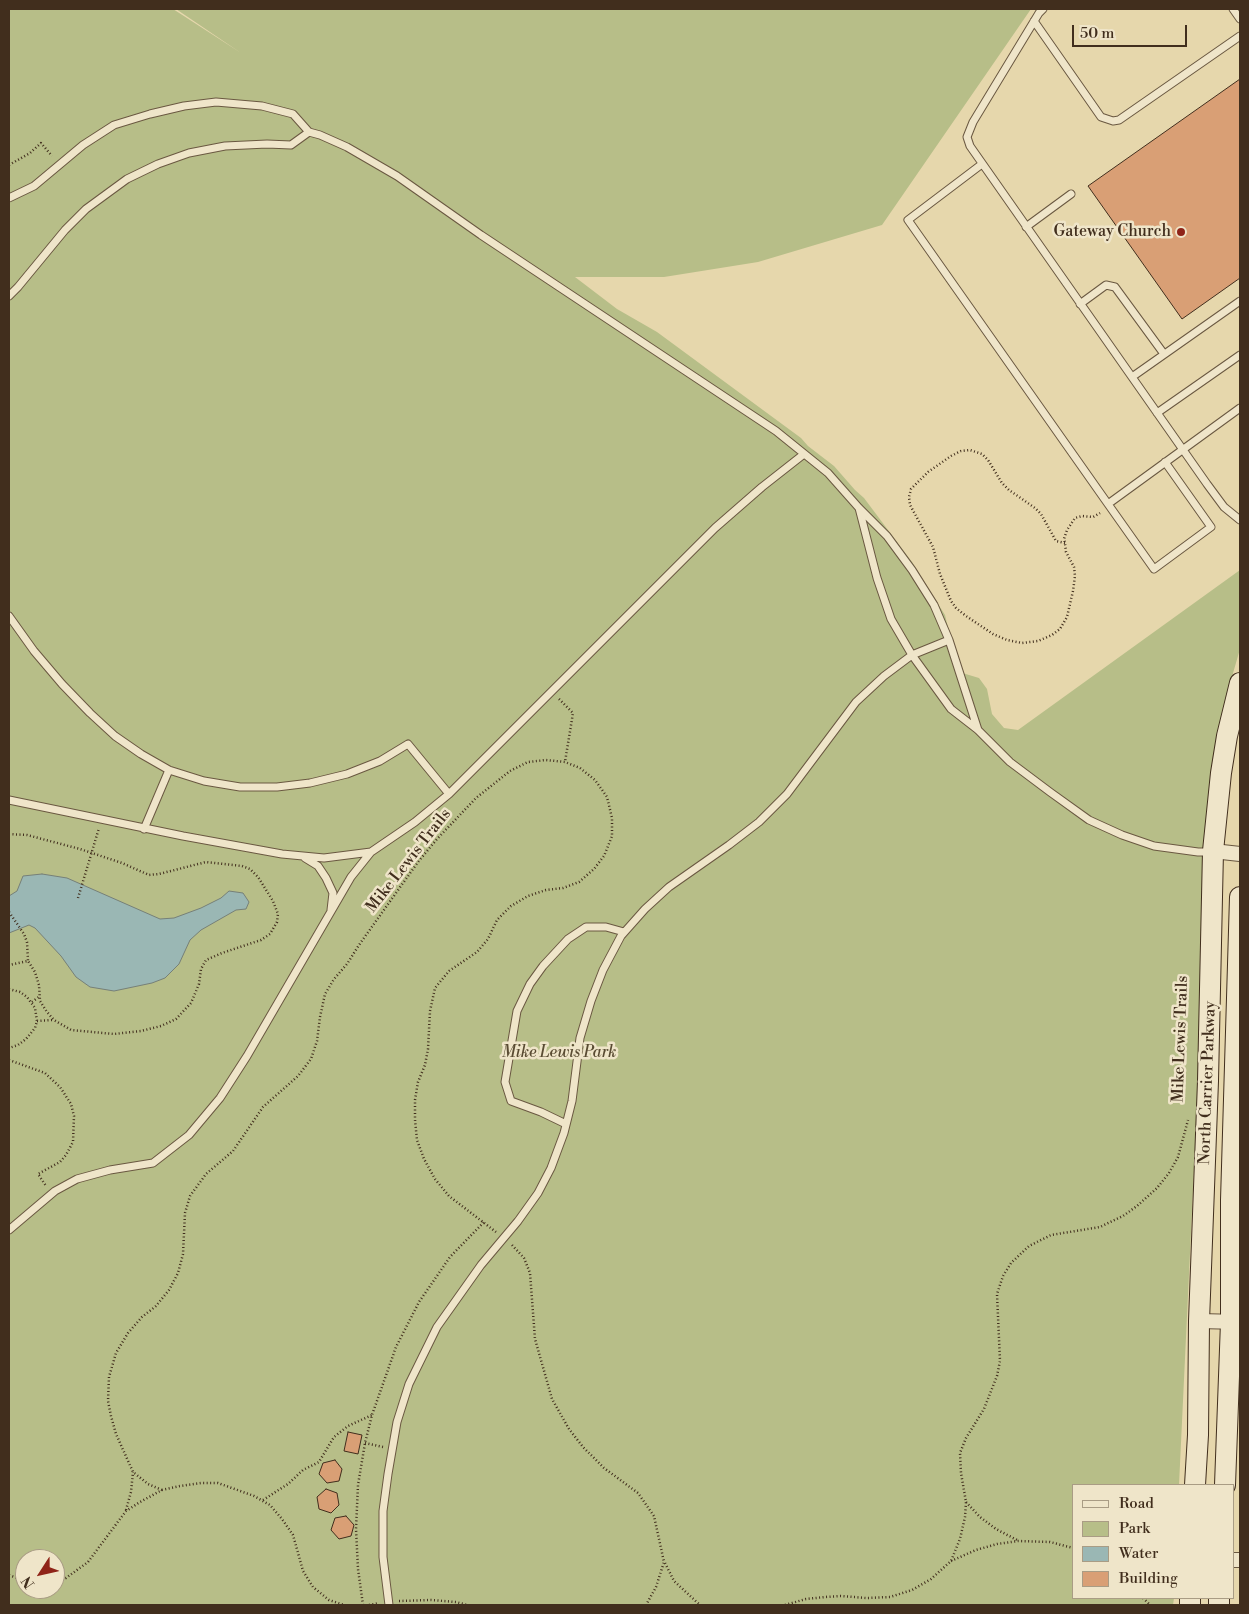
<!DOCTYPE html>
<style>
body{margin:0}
#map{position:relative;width:1249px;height:1614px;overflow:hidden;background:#e6d7ac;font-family:"Libre Bodoni",serif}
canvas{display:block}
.frame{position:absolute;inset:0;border:10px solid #412e1d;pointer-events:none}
.legend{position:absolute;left:1072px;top:1484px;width:162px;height:115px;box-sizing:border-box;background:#efe5c9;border:1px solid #a99c84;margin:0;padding:6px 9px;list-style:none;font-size:15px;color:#412e1d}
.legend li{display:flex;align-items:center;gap:10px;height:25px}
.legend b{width:25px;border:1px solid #a99c84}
.north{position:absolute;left:15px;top:1549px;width:50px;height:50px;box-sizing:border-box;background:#efe5c9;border:1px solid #a99c84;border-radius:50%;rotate:235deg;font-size:14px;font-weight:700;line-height:20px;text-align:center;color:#412e1d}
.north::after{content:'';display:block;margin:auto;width:18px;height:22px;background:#8f2418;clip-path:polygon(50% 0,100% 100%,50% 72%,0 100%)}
.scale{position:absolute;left:1072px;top:25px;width:115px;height:22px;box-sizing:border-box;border:2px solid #412e1d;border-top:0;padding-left:6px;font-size:15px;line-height:18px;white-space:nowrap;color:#412e1d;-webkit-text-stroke:4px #efe5c9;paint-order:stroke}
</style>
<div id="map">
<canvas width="1249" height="1614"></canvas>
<div class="frame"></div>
<ul class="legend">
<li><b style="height:6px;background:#efe5c9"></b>Road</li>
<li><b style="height:14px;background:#b7be88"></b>Park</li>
<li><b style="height:14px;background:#9ab7b4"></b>Water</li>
<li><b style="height:14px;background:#d99f75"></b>Building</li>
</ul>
<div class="north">N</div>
<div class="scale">50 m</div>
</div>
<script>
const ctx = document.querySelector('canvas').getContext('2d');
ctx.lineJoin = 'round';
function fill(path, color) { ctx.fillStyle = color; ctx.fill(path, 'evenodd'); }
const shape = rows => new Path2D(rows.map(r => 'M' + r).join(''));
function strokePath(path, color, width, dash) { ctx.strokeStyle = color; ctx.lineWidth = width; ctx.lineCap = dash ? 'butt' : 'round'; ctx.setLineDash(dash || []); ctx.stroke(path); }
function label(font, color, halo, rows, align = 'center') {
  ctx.font = font + ' "Libre Bodoni",serif'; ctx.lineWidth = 5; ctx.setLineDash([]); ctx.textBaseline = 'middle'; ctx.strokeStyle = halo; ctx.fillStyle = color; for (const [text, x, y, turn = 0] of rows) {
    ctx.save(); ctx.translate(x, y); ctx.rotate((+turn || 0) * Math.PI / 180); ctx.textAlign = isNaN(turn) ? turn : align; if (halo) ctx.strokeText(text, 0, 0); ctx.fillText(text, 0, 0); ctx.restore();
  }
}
fill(shape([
 [9,9,173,9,241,53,176,9,1031,9,882,225,758,262,664,277,575,277,617,309,657,332,801,438,808,446,834,466,855,490,864,498,912,562,945,615,959,672,979,678,987,689,992,714,1004,728,1018,730,1240,570,1240,649,1229,687,1198,1084,1179,1485,1073,1485,1073,1598,1174,1598,1173,1605,9,1605],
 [25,1559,55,1559,55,1589,25,1589]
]), '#b7be88');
const water = shape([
 [42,874,67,878,160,919,174,918,201,908,221,898,229,891,243,893,249,902,246,909,236,910,201,930,190,940,179,964,165,978,152,983,114,991,90,987,76,977,61,956,35,928,29,925,9,933,9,896,17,891,23,876,42,874]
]);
fill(water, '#9ab7b4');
strokePath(water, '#768078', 1);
const building = shape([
 [1240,79,1240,278,1182,319,1088,186,1240,79],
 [348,1432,362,1435,358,1454,344,1451,348,1432],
 [335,1460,342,1469,339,1481,327,1483,319,1474,323,1463,335,1460],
 [326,1489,337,1493,339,1505,331,1513,319,1509,317,1497,326,1489],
 [346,1516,354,1525,351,1536,339,1539,331,1530,335,1518,346,1516]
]);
fill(building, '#d99f75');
strokePath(building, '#412e1d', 1);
const lane = shape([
 [1043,9,1039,13,973,122,967,137,970,146,1207,484,1224,507,1240,520],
 [1233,9,1240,19],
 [1034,21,1101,117,1113,121,1119,120,1240,36],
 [982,164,908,220,1108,504],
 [9,198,34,186,83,145,114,125,150,114,184,106,216,102,262,106,293,114,309,132,320,135,347,147,397,176,481,235,776,431,828,473,859,508,887,536,912,570,934,605,949,640,978,730],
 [1026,227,1071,194],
 [9,296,18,287,65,230,86,209,127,179,158,164,189,153,225,146,267,144,291,145,309,132],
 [1080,304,1106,285,1115,287,1164,354],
 [1132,377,1240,301],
 [1157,413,1240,355],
 [1165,462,1211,527,1154,569,1108,504,1240,408],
 [859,508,877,578,891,619,912,655,951,709,978,730,1010,762,1050,792,1089,820,1122,835,1154,846,1198,852,1211,852],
 [9,616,34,651,62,684,90,713,115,736,141,754,169,770,204,781,240,787,277,787,310,783,347,774,380,761,408,744,449,794],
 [9,800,183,836,282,854,324,858,371,852],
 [144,829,169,770],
 [305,858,318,866,326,878,333,893,331,910],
 [566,1124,541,1112,511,1101,505,1082,517,1011,530,984,543,966,568,939,586,927,606,927,624,932],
 [9,1230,55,1191,77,1179,110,1170,153,1163,189,1135,220,1098,247,1056,351,877,371,852,415,822,449,794,715,528,762,487,804,454],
 [389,1605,383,1557,383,1511,388,1474,397,1422,409,1384,437,1327,481,1265,518,1221,538,1193,551,1168,564,1133,572,1101,580,1038,591,1001,603,970,621,936,645,909,669,887,729,845,759,822,787,794,856,702,884,676,912,655,949,640]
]);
const street = shape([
 [1213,851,1240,854],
 [1199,1321,1240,1322],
 [1233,1560,1240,1560]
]);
const secondary = shape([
 [1195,1485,1198,1435,1199,1321,1208,1081,1213,851,1221,773,1227,736,1240,683],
 [1225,1485,1231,1322,1231,1200,1240,897],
 [1190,1605,1190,1598],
 [1219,1605,1219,1598]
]);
strokePath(lane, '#6a5841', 9);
strokePath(street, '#6a5841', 16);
strokePath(secondary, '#412e1d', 22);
strokePath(shape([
 [9,165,30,153,41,143,52,156],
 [1065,543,1056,541,1041,514,1035,508,1009,490,1002,483,988,460,982,454,970,450,961,451,951,456,928,472,911,489,909,497,910,505,933,547,940,574,951,601,956,608,966,616,993,634,1007,640,1022,643,1038,641,1052,635,1060,629,1067,617,1073,591,1075,576,1074,567,1066,552,1065,543,1064,539,1067,530,1075,518,1082,516,1093,517,1100,513],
 [559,699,573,713,565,762],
 [9,834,27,835,80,849,122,863,149,875,159,874,206,862,242,866,250,869,258,877,273,901,278,914,277,922,270,934,261,940,222,953,206,960,201,969,199,984,191,1003,176,1019,161,1026,141,1031,114,1034,71,1030,54,1020,47,1012,40,1001,39,985,35,972,28,961,9,965],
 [78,898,99,828],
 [9,912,24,934,27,942,28,961],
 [9,989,20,992,27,997,35,1008,37,1021,35,1028,26,1039,18,1045,9,1048],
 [32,1002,40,996],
 [37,1021,53,1020],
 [9,1060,45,1073,60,1087,71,1104,74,1116,73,1142,66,1155,60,1162,38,1174,46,1186],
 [512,1245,524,1258,530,1273,535,1339,552,1399,569,1429,583,1447,604,1468,638,1493,654,1516,664,1562,656,1587,646,1605],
 [365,1443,383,1447],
 [162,1490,148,1484,133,1472,116,1434,111,1416,108,1401,109,1377,116,1353,128,1333,142,1317,156,1306,169,1290,178,1273,183,1254,185,1213,190,1196,206,1174,233,1151,263,1107,298,1076,311,1059,317,1041,320,1017,325,994,334,979,347,964,359,945,418,862,437,839,476,798,510,771,528,762,546,760,565,762,580,768,595,780,607,797,612,818,612,836,604,856,594,869,579,882,563,888,546,890,528,896,511,906,497,920,488,939,477,952,449,971,435,988,430,1011,428,1049,425,1065,418,1082,415,1100,415,1120,417,1140,424,1159,435,1179,449,1196,496,1232],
 [263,1500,288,1484,303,1470,319,1462,334,1437,348,1426,372,1415],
 [966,1502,980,1517,996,1529,1017,1540],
 [126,1510,131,1492,133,1472],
 [951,1561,976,1550,997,1544,1018,1541,1050,1542,1073,1548],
 [665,1563,674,1581,700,1605],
 [9,1575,25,1581],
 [55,1580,66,1578,88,1562,126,1511,140,1502,162,1490,180,1486,201,1483,218,1483,254,1496,270,1505,282,1519,293,1535,303,1571,313,1587,329,1600,344,1605],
 [1143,1598,1150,1605],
 [399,1601,431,1600,456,1602,467,1605],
 [363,1605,358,1569,356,1529,358,1485,365,1443,372,1415,396,1347,419,1302,450,1257,484,1222],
 [369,1605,379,1603],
 [785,1605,806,1599,825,1597,841,1596,866,1598,890,1597,912,1590,931,1579,951,1561,960,1539,965,1517,966,1502,961,1473,960,1453,966,1438,984,1409,997,1376,1000,1361,997,1294,1003,1276,1011,1263,1029,1246,1051,1235,1100,1227,1123,1216,1137,1206,1157,1188,1169,1173,1178,1157,1188,1120]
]), '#412e1d', 2.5, [1, 2.5]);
strokePath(lane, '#efe5c9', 7);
strokePath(street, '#efe5c9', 14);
strokePath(secondary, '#efe5c9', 20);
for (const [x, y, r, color] of [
 [1181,232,5,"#8f2418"]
]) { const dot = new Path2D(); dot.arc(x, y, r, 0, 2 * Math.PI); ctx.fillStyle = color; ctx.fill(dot); strokePath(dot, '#efe5c9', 2); }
label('16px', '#412e1d', '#efe5c9', [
 ["Gateway Church",1171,232]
], 'right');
label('16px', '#412e1d', '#efe5c9', [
 ["Mike Lewis Trails",409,861,-52],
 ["Mike Lewis Trails",1181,1039,-88],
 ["North Carrier Parkway",1208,1083,-88]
]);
label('italic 16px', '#594b32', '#efe5c9', [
 ["Mike Lewis Park",559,1053]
]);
</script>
